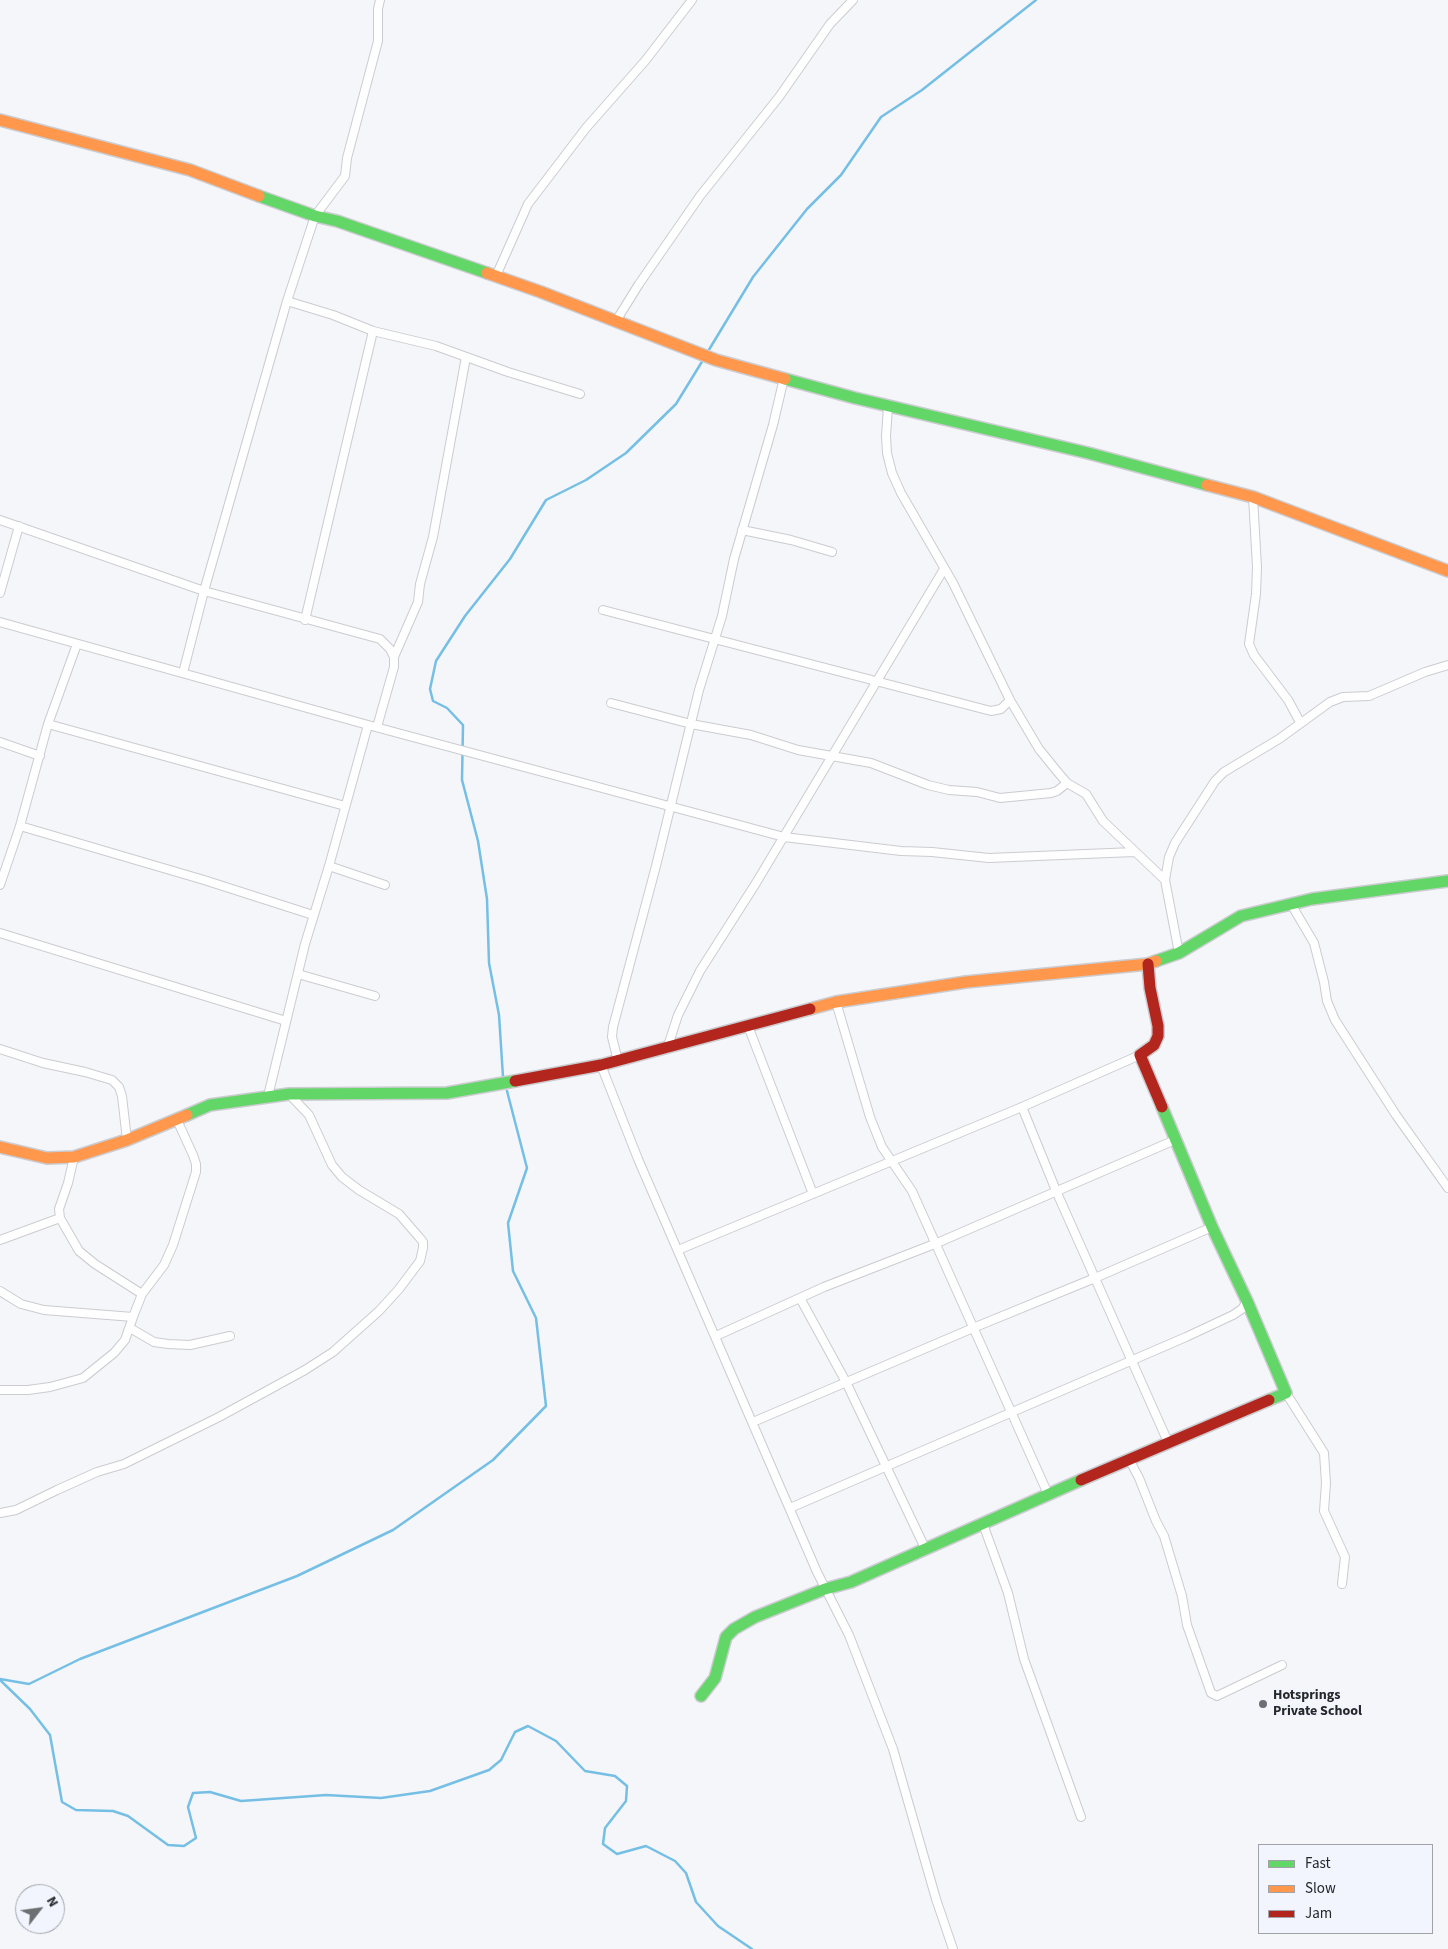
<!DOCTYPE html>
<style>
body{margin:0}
#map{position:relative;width:1448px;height:1949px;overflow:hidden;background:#f5f6fa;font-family:"Source Sans 3",sans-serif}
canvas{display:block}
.legend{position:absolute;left:1258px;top:1844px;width:175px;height:90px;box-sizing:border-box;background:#f2f5fd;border:1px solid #a0a3a8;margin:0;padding:6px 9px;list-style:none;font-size:15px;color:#252729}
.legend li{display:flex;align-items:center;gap:10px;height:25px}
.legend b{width:25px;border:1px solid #a0a3a8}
.north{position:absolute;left:15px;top:1884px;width:50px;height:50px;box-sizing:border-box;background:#f2f5fd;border:1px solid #a0a3a8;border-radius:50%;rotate:60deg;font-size:14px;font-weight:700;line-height:20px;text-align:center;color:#252729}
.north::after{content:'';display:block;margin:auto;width:18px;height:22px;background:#6e6f72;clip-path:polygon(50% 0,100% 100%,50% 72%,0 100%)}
</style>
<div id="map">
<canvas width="1448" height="1949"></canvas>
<ul class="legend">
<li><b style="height:6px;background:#63d668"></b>Fast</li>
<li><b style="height:6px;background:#ff974d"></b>Slow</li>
<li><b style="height:6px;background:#b3261e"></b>Jam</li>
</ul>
<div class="north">N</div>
</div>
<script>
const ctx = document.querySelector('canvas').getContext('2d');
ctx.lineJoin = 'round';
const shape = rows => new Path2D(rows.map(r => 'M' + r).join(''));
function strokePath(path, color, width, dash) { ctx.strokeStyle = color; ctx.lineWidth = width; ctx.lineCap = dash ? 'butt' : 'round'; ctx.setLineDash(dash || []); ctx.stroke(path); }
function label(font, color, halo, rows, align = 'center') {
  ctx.font = font + ' "Source Sans 3",sans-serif'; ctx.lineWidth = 4; ctx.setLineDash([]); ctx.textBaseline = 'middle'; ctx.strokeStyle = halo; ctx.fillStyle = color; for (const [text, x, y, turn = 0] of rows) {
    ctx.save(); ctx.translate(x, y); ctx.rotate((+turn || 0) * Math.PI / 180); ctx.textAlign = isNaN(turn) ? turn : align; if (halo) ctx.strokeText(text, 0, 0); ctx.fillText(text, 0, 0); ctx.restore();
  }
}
strokePath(shape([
 [707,353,753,277,807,209,841,175,881,117,922,90,1036,0],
 [503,1077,499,1015,489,963,487,899,478,841,462,780,463,725,447,708,433,701,430,689,436,661,465,616,510,559,546,500,586,480,626,453,676,404,703,360],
 [0,1679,29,1684,80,1659,297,1576,393,1530,493,1460,546,1406,536,1318,513,1271,508,1223,527,1168,507,1091],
 [0,1680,30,1709,50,1735,62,1802,76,1810,113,1811,128,1816,168,1845,184,1846,196,1838,188,1807,193,1793,210,1792,241,1801,326,1795,381,1798,430,1791,489,1770,501,1760,515,1732,528,1726,556,1741,585,1771,615,1776,627,1786,626,1801,605,1828,603,1844,617,1854,646,1846,675,1861,686,1873,696,1902,718,1926,752,1949]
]), '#75bfe5', 2.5);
const street = shape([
 [496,276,528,204,586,128,645,61,692,0],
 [287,301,333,315,373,331,436,346,508,372,580,394],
 [616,321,639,284,700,196,779,97,830,24,853,0],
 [888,407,886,436,887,453,892,473,901,493,953,583,1010,700,1039,749,1056,770,1067,783,1086,794,1103,821,1165,880,1179,953],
 [1253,497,1257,567,1256,594,1249,644,1254,655,1288,700,1300,722],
 [0,520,204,591,380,639,390,649,394,657,394,667,377,727],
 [742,530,791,540,832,552],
 [0,593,19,526],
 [603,610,991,711,1001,709,1010,700],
 [305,620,373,331],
 [0,622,368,725,329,866,305,944,268,1096],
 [394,657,418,602,420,584,433,537,466,357],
 [183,673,204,591,287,301,315,216,345,176,347,158,378,41,378,9,380,0],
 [611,703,691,724,751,735,798,750,871,763,928,785,949,790,977,792,1000,798,1051,793,1057,791,1067,783],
 [48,724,345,806],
 [368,725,784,837,901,851,932,852,989,858,1134,852],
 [0,742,40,756],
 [20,826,204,880,313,915],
 [329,866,385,885],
 [1165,880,1169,857,1175,843,1215,781,1224,772,1279,739,1330,702,1343,697,1369,696,1425,672,1448,665],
 [0,885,20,826,48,724,77,644],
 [1291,904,1314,943,1324,982,1327,1001,1335,1020,1396,1115,1448,1188],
 [0,933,286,1021],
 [298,974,375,996],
 [836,1002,870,1117,882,1147,912,1191,1048,1494],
 [748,1026,813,1194],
 [0,1049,43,1063,85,1072,112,1080,119,1087,122,1096,127,1140],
 [667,1049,678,1015,700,971,756,883,944,569],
 [618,1061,612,1037,613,1027,656,866,699,690,722,616,734,559,773,425,784,378],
 [601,1065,638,1159,817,1572,849,1635,893,1749,936,1899,953,1949],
 [1022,1107,1057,1193,1168,1442],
 [74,1157,68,1183,59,1209,60,1218,79,1251,95,1264,142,1294],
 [0,1240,60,1218],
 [678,1250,1022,1107,1140,1055],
 [0,1291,21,1304,44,1310,133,1317,142,1294,164,1265,173,1245,196,1172,196,1164,193,1155,177,1120],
 [800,1298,846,1382,925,1548],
 [130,1328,154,1342,168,1344,190,1345,230,1336],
 [716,1336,824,1287,937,1243,1175,1140],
 [0,1390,28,1390,50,1387,83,1378,114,1353,125,1340,133,1317],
 [1286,1393,1324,1453,1326,1483,1324,1511,1345,1557,1342,1584],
 [753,1422,973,1328,1095,1278,1212,1227],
 [1129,1459,1139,1478,1156,1521,1164,1536,1182,1596,1187,1625,1211,1693,1217,1696,1282,1665],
 [790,1508,1186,1337,1233,1315,1242,1309,1247,1301],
 [0,1513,16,1510,57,1490,97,1472,124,1464,219,1417,305,1370,333,1352,379,1311,399,1289,420,1261,423,1248,423,1242,419,1237,399,1214,359,1190,342,1177,332,1165,309,1115,289,1094],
 [983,1524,1008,1593,1024,1659,1081,1817]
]);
const fast = shape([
 [259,196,315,216,337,221,487,273],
 [785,379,855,398,1088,453,1207,485],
 [1156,961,1179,953,1241,916,1312,899,1448,881],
 [1162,1107,1212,1227,1247,1301,1286,1393,1269,1400],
 [187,1115,210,1105,289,1094,447,1093,515,1081],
 [701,1696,715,1678,726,1637,734,1629,755,1617,825,1589,851,1582,1081,1480]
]);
const slow = shape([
 [0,120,190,170,259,196],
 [487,273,541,292,716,360,785,379],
 [1207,485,1253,497,1448,571],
 [810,1009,836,1002,966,982,1148,964,1156,961],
 [0,1147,47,1158,74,1157,127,1140,187,1115]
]);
const jam = shape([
 [1148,964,1150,988,1158,1026,1158,1036,1154,1045,1140,1055,1162,1107],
 [515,1081,601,1065,810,1009],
 [1081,1480,1269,1400]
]);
strokePath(street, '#cbccd0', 10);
strokePath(fast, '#cbccd0', 14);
strokePath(slow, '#cbccd0', 14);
strokePath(jam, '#cbccd0', 14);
strokePath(street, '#fefefe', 8);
strokePath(fast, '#63d668', 11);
strokePath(slow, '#ff974d', 11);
strokePath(jam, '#b3261e', 11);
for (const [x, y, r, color] of [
 [1263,1704,5,"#6e6f72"]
]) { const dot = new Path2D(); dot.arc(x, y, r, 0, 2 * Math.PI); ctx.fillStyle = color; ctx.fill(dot); strokePath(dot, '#f2f5fd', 2); }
label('bold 14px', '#252729', '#f2f5fd', [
 ["Hotsprings",1273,1696],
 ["Private School",1273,1712]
], 'left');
</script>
